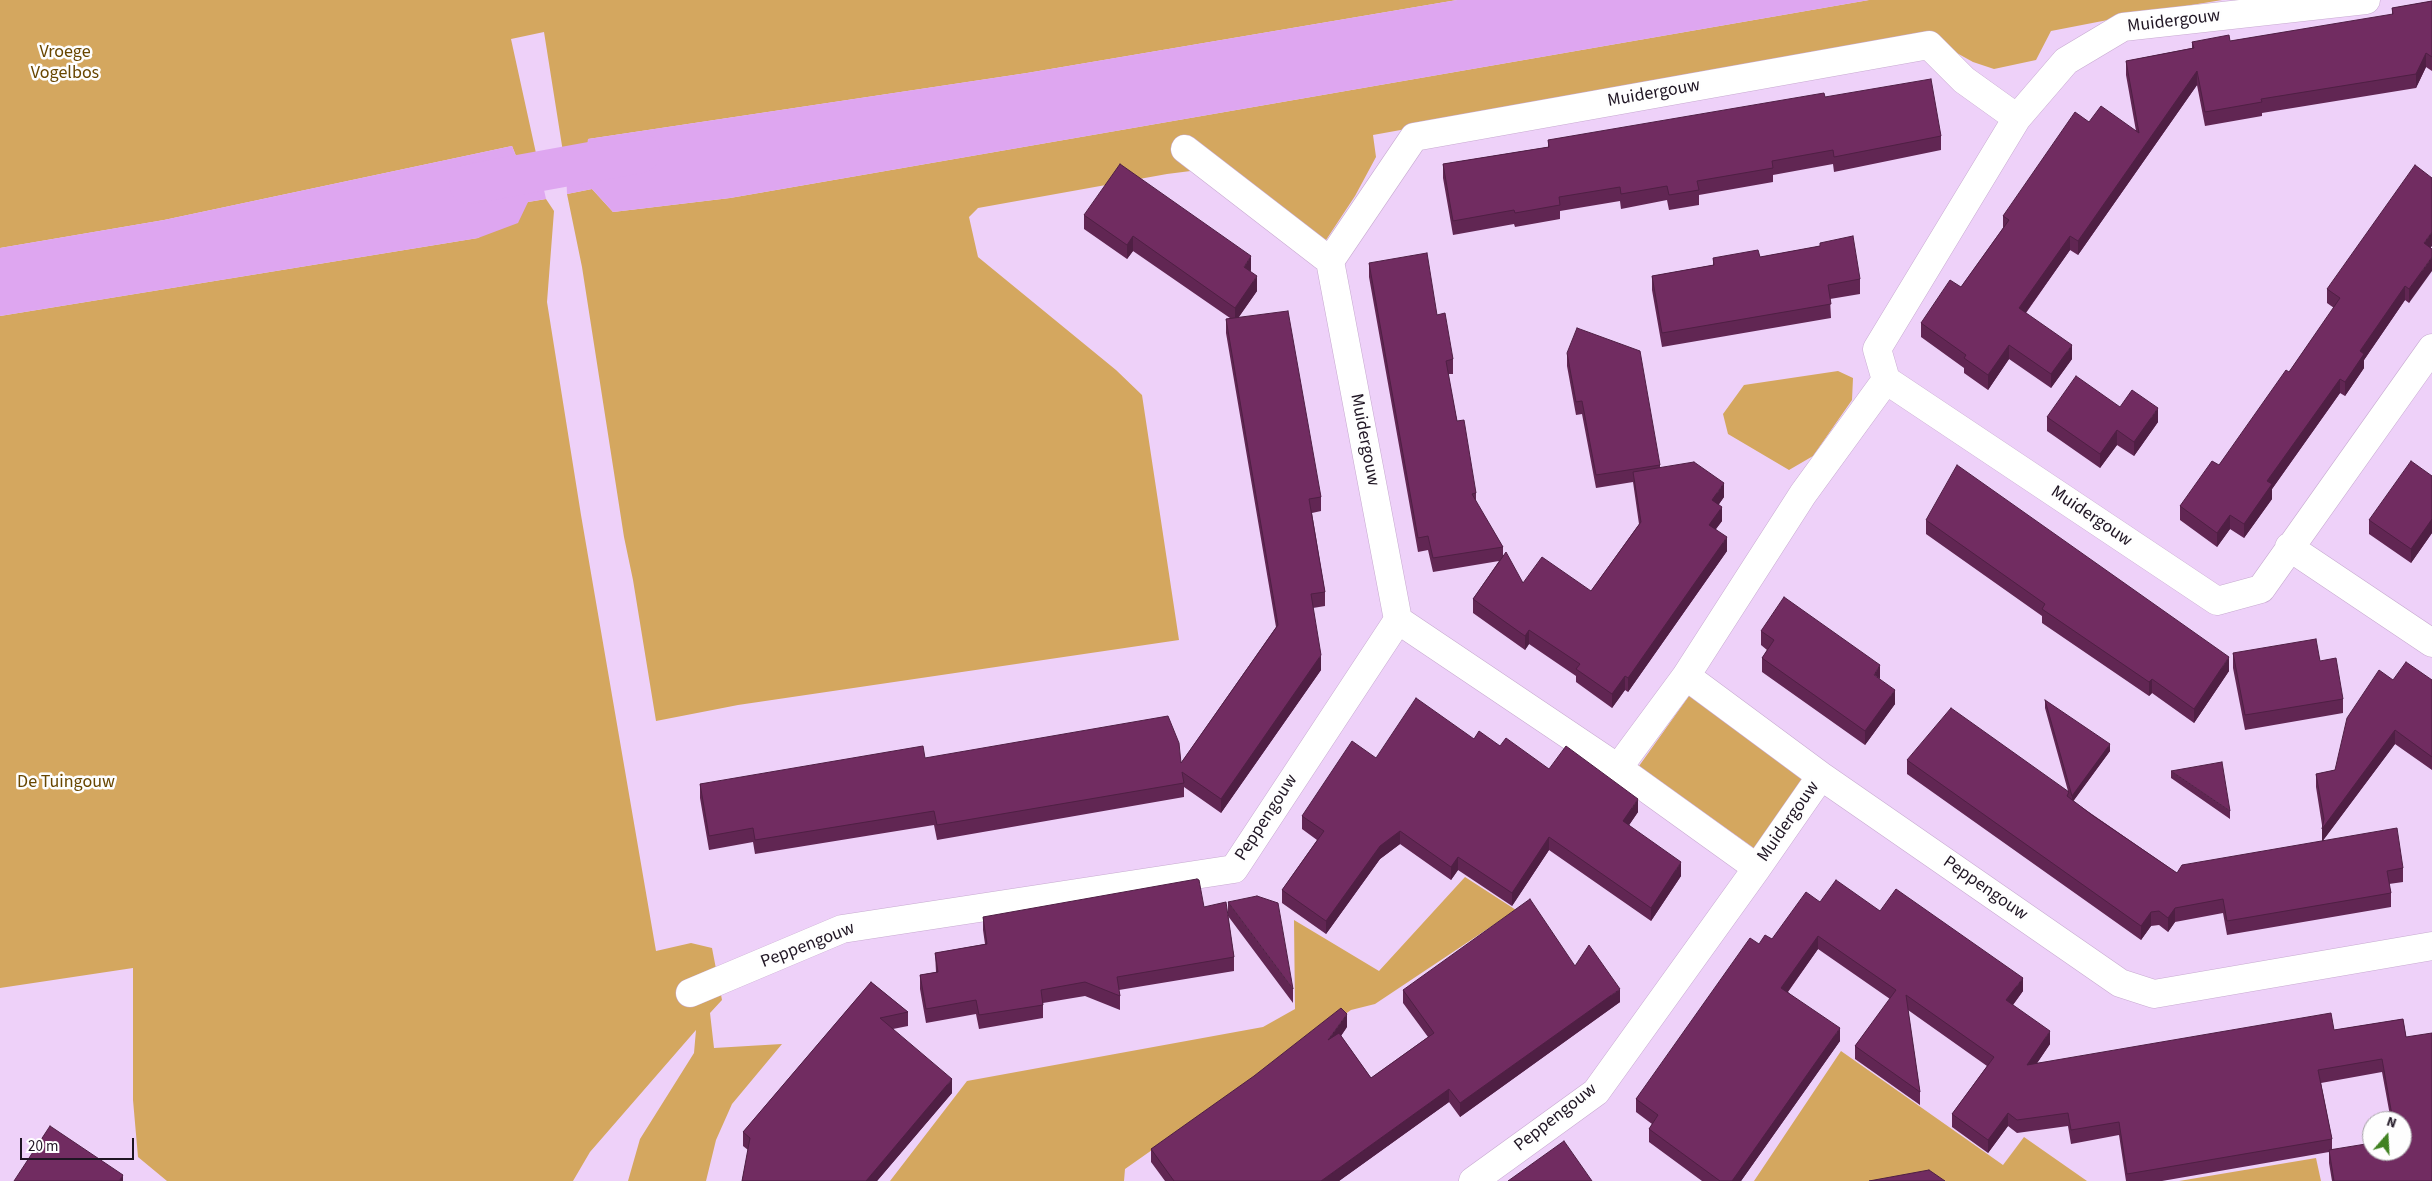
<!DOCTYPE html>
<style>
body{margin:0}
#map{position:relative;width:2432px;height:1181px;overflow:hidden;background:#eed1f9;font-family:"Source Sans 3",sans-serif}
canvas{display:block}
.north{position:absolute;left:2362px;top:1111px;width:50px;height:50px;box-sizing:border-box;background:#fefefe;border:1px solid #a5a1a6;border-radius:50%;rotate:19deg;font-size:14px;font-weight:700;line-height:20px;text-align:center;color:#1f1523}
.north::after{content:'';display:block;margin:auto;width:18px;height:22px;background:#418222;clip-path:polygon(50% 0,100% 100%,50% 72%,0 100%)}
.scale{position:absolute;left:20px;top:1138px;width:114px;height:22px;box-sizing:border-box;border:2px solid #1f1523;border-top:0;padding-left:6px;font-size:15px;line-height:18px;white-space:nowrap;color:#1f1523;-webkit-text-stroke:4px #fefefe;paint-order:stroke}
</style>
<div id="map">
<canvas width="2432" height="1181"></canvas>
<div class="north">N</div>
<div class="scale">20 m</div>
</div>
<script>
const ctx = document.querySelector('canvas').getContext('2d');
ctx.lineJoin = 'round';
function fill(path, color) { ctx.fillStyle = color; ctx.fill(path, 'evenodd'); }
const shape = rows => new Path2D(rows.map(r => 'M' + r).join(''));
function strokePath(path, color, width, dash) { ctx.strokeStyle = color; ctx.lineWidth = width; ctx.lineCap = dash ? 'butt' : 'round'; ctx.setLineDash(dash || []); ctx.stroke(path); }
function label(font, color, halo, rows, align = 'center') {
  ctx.font = font + ' "Source Sans 3",sans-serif'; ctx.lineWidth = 5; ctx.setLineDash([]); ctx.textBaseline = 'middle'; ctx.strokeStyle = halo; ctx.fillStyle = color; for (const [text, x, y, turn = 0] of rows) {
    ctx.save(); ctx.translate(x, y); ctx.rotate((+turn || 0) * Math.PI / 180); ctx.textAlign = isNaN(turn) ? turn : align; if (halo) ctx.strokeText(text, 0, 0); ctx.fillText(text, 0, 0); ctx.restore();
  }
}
fill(shape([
 [0,0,1457,0,1027,73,588,139,586,167,566,171,544,32,511,39,541,176,525,178,512,146,164,220,0,248],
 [1869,0,2222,0,2149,12,2051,31,2036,60,1994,69,1973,62,1937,42,1544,104,1373,135,1376,157,1355,196,1326,240,1311,235,1253,191,1230,166,1167,174,978,208,969,217,978,257,1116,370,1142,395,1179,640,738,705,656,721,633,580,624,537,582,267,567,194,592,189,613,212,730,198],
 [546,199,554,211,547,302,581,515,656,951,691,943,712,948,722,1000,710,1013,714,1048,782,1044,732,1104,716,1140,706,1181,628,1181,640,1139,694,1053,696,1030,590,1152,573,1181,167,1181,138,1157,133,1100,133,968,0,988,0,316,478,238,528,202],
 [1838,371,1853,378,1852,400,1813,456,1789,470,1728,434,1723,414,1744,385],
 [1689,696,1804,778,1755,849,1639,766],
 [1465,877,1516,910,1375,1004,1351,1010,1125,1169,1124,1181,890,1181,967,1081,1263,1027,1295,1009,1294,920,1379,971],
 [1841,1051,2003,1165,2024,1137,2087,1181,1754,1181],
 [2316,1158,2321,1181,2179,1181]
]), '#d4a75f');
fill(shape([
 [1457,0,1869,0,730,198,613,212,592,189,567,194,566,171,586,167,588,139,1027,73],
 [512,146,525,178,541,176,546,199,528,202,518,223,478,238,0,316,0,248,164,220]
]), '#dea6f0');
strokePath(shape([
 [469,184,640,153]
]), '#dea6f0', 40);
const minor = shape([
 [1185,149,1330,261,1398,620],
 [1330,261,1414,137,1929,45,1964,80,2017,118],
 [1886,380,2217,601,2261,589,2432,348],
 [2289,547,2432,643],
 [1686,676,1803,494,1886,380,1877,349,2017,118,2066,61,2123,27,2366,0],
 [1618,768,1686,676,1821,776,2120,983,2154,994,2432,946],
 [1757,868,1821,776],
 [690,993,842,929,1234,869,1398,620,1618,768,1757,868,1596,1092,1473,1181]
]);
strokePath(minor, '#c7aad0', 29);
strokePath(minor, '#fff', 28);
fill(shape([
 [2432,1,2432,71,2426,67,2416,88,2262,113,2262,116,2205,126,2197,85,2078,255,2070,250,2026,313,2072,359,2051,388,2009,359,1988,390,1964,373,1964,368,1921,337,1921,323,1961,287,2003,228,2003,216,2089,122,2136,131,2126,75,2126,61,2192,48,2192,42,2230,41,2392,15,2392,8],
 [1825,97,1941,136,1941,150,1834,172,1833,164,1773,175,1773,182,1699,195,1699,205,1669,210,1667,200,1621,209,1620,201,1560,211,1560,219,1515,227,1514,224,1453,235,1443,178,1443,164,1548,147,1548,140],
 [1084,215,1251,270,1250,272,1257,291,1239,317,1321,497,1321,511,1312,513,1325,592,1325,606,1313,608,1321,670,1221,813,1184,787,1184,797,937,840,934,825,755,854,753,842,709,850,700,798,700,784,925,758,1181,763,1276,627,1226,333,1226,319,1230,318,1133,251,1127,259,1084,229],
 [1820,243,1860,279,1860,294,1830,299,1831,318,1662,347,1652,290,1652,276,1713,265,1713,258,1760,257,1820,246],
 [2431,248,2409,303,2405,300,2364,360,2364,368,2345,396,2340,393,2272,489,2272,499,2244,538,2230,529,2217,547,2180,520,2180,506,2219,465,2289,372,2334,308,2327,303,2327,289],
 [1369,263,1437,315,1453,359,1453,374,1448,374,1457,421,1476,493,1476,502,1503,547,1503,556,1523,583,1591,591,1639,524,1633,482,1596,488,1582,414,1576,415,1567,366,1567,353,1660,465,1660,467,1724,497,1719,504,1722,521,1716,529,1727,551,1628,692,1625,690,1612,708,1576,682,1576,676,1529,644,1525,650,1473,613,1473,599,1499,561,1433,572,1428,550,1418,552,1369,277],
 [2120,407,2158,422,2134,456,2117,445,2100,468,2047,431,2047,417],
 [2432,476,2432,533,2411,563,2369,534,2369,520],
 [1926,520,2229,671,2194,723,2152,693,2149,696,2042,623,2042,616,1926,534],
 [1761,631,1880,679,1895,704,1865,745,1762,672,1762,658,1767,650,1761,645],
 [2233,653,2320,661,2343,699,2343,713,2245,730,2233,668],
 [2393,680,2432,680,2432,770,2395,744,2323,840,2403,868,2403,882,2389,884,2391,893,2391,907,2227,935,2223,913,2175,922,2168,932,2159,925,2151,926,2141,940,1907,774,1907,760,2068,791,2045,708,2045,700,2110,751,2073,801,2177,873,2322,841,2322,825,2316,787,2316,774,2335,770],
 [1474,739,1500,746,1549,769,1638,812,1629,825,1681,876,1651,921,1549,850,1512,906,1458,870,1451,880,1400,844,1380,859,1326,934,1282,903,1282,890,1317,840,1302,829,1302,816,1376,758],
 [2171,771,2230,811,2230,819,2171,778],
 [1228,902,1293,989,1293,1003,1228,916,1234,957,1234,971,1119,990,1120,996,1120,1010,1085,996,1043,1003,1043,1018,979,1029,976,1014,926,1023,920,989,920,975,936,972,935,953,985,944,983,930,983,917,1204,907,1228,915],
 [1820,902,1880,911,2023,991,2013,1005,2050,1044,2037,1063,2334,1030,2403,1019,2432,1181,2332,1181,2329,1163,2329,1152,2162,1181,2126,1181,2119,1135,2071,1144,2068,1126,2017,1133,2008,1126,1988,1153,1952,1127,1952,1114,1987,1066,1908,1010,1920,1092,1920,1105,1855,1059,1855,1046,1890,999,1818,949,1788,992,1840,1041,1741,1181,1702,1181,1649,1142,1649,1129,1652,1124,1636,1112,1636,1099,1759,944,1772,939],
 [2382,1072,2391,1121,2402,1121,2402,1151,2332,1149,2332,1139,2321,1083],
 [1575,966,1620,1002,1460,1117,1449,1102,1339,1181,1165,1181,1151,1162,1151,1149,1347,1027,1341,1036,1371,1078,1428,1037,1403,1003,1403,990],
 [871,982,908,1012,908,1026,893,1029,952,1093,877,1181,742,1181,748,1150,743,1146,743,1132]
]), '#612653');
fill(shape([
 [2426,53,2426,67,2416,88,2416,74],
 [2197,71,2197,85,2078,255,2078,241],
 [2432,232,2432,246,2424,258,2424,243],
 [1133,236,1133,251,1127,259,1127,245],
 [2070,236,2070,250,2019,322,2019,308],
 [1251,256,1251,270,1244,281,1244,267],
 [2432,257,2432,271,2409,303,2409,289],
 [1257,276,1257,291,1235,322,1235,308],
 [2405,286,2405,300,2364,360,2364,368,2345,396,2345,382,2360,351],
 [2009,345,2009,359,1988,390,1988,375],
 [2072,345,2072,359,2051,388,2051,374],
 [2340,379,2340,393,2272,489,2272,499,2244,538,2244,524,2267,481],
 [2158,408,2158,422,2134,456,2134,442],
 [2117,430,2117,445,2100,468,2100,454],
 [1724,483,1724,497,1712,514,1712,500],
 [1722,507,1722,521,1709,538,1709,525],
 [2230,515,2230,529,2217,547,2217,533],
 [2432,519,2432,533,2411,563,2411,549],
 [1727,537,1727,551,1628,692,1628,678],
 [1529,630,1529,644,1525,650,1525,636],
 [1321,655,1321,670,1221,813,1221,799],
 [2229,657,2229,671,2194,723,2194,709],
 [1880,665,1880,679,1874,675],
 [1625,676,1625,690,1612,708,1612,694],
 [2152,679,2152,693,2149,696,2149,682],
 [1895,690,1895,704,1865,745,1865,731],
 [2395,730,2395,744,2322,842,2322,829],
 [2110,744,2110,751,2072,803,2072,796],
 [1638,799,1638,812,1623,834,1623,821],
 [1400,831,1400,844,1380,859,1326,934,1326,921,1380,846],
 [1549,837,1549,850,1512,906,1512,893],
 [1458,857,1458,870,1451,880,1451,867],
 [1681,862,1681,876,1651,921,1651,908],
 [2175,908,2175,922,2168,932,2168,918],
 [2151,912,2151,926,2141,940,2141,926],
 [1818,936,1818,949,1781,1001,1781,988],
 [2023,978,2023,991,2006,1014,2006,1000],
 [1620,989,1620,1002,1460,1117,1460,1103],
 [1347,1014,1347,1027,1328,1054,1328,1040],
 [1840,1028,1840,1041,1741,1181,1732,1181],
 [2050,1031,2050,1044,2027,1078,2027,1065],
 [952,1079,952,1093,877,1181,866,1181],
 [1449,1089,1449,1102,1339,1181,1321,1181],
 [2008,1113,2008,1126,1988,1153,1988,1140],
 [123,1175,123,1181,119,1181]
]), '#4f1f44');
const building = shape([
 [2432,1,2432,57,2426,53,2416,74,2261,99,2262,102,2205,112,2197,71,2078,241,2070,236,2019,308,2072,345,2051,374,2009,345,1988,375,1964,358,1966,355,1921,323,1950,280,1961,287,2009,220,2003,216,2075,112,2089,122,2101,106,2139,133,2126,61,2194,48,2192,42,2229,35,2230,41,2393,14,2392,8,2432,1],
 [1931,79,1941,136,1834,157,1833,150,1772,161,1773,168,1697,181,1699,190,1669,195,1667,186,1621,194,1620,187,1559,197,1560,205,1515,213,1514,210,1453,221,1443,164,1549,147,1548,140,1824,93,1825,97,1931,79],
 [1120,164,1251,256,1244,267,1257,276,1235,308,1133,236,1127,245,1084,215,1120,164],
 [2415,165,2432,178,2432,232,2424,243,2432,249,2432,257,2409,289,2405,286,2360,351,2364,354,2345,382,2340,379,2267,481,2272,484,2244,524,2230,515,2217,533,2180,506,2212,461,2219,465,2286,370,2289,372,2340,298,2327,289,2415,165],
 [1853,236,1860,279,1828,285,1831,304,1662,333,1652,276,1714,265,1713,258,1758,250,1760,257,1820,246,1820,243,1853,236],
 [1427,253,1437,315,1445,313,1453,359,1446,361,1457,421,1464,420,1476,493,1472,494,1503,547,1433,558,1428,536,1418,538,1369,263,1427,253],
 [1288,311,1321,497,1309,499,1325,592,1311,594,1321,655,1221,799,1182,772,1184,783,937,825,934,811,755,840,753,828,709,836,700,784,923,746,925,758,1168,716,1179,743,1181,763,1278,625,1226,319,1288,311],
 [1577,328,1640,351,1660,465,1596,475,1582,401,1576,402,1567,353,1577,328],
 [2076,376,2120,407,2132,390,2158,408,2134,442,2117,430,2100,454,2047,417,2076,376],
 [2411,461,2432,476,2432,519,2411,549,2369,520,2411,461],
 [1694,462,1724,483,1712,500,1722,507,1709,525,1727,537,1628,678,1625,676,1612,694,1576,669,1580,664,1529,630,1525,636,1473,599,1506,552,1523,583,1542,557,1591,591,1641,522,1633,472,1694,462],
 [1957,465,2229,657,2194,709,2152,679,2149,682,2042,609,2045,604,1926,520,1957,465],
 [1784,597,1880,665,1874,675,1895,690,1865,731,1762,658,1774,640,1761,631,1784,597],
 [2316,639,2320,661,2336,658,2343,699,2245,715,2233,653,2316,639],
 [2406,662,2432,680,2432,757,2395,730,2322,829,2324,819,2316,774,2335,770,2347,718,2379,670,2393,680,2406,662],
 [1416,698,1474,739,1479,731,1500,746,1506,738,1549,769,1566,746,1638,799,1623,821,1681,862,1651,908,1549,837,1512,893,1458,857,1451,867,1400,831,1380,846,1326,921,1282,890,1324,831,1302,816,1352,741,1376,758,1416,698],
 [2045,700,2110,744,2072,796,2045,700],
 [1951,708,2069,792,2067,796,2092,815,2177,873,2182,865,2397,828,2403,868,2387,871,2391,893,2227,921,2223,899,2175,908,2168,918,2159,911,2151,912,2141,926,1907,760,1951,708],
 [2222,762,2230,811,2171,771,2222,762],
 [1197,879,1199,880,1204,907,1226,902,1234,957,1117,977,1120,996,1085,982,1041,990,1043,1005,979,1015,976,1000,926,1009,920,975,938,972,935,953,987,944,983,917,1197,879],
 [1836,880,1880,911,1896,889,2023,978,2006,1000,2050,1031,2027,1065,2331,1013,2334,1030,2403,1019,2406,1037,2432,1033,2432,1181,2334,1181,2329,1150,2372,1143,2372,1151,2402,1151,2402,1121,2393,1121,2382,1059,2318,1070,2332,1139,2127,1174,2119,1122,2071,1130,2068,1113,2017,1120,2008,1113,1988,1140,1952,1114,1994,1057,1906,995,1920,1092,1855,1046,1896,990,1818,936,1781,988,1840,1028,1732,1181,1720,1181,1649,1129,1658,1115,1636,1099,1750,938,1759,944,1765,935,1772,939,1806,892,1820,902,1836,880],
 [1257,896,1278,903,1293,989,1228,902,1257,896],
 [1530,899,1575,966,1589,945,1620,989,1460,1103,1449,1089,1321,1181,1174,1181,1151,1149,1254,1076,1341,1008,1347,1014,1328,1040,1339,1033,1371,1078,1434,1033,1403,990,1530,899],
 [871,982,908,1012,880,1018,952,1079,866,1181,742,1181,750,1138,743,1132,871,982],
 [50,1126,123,1175,119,1181,14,1181,50,1126],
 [1564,1141,1592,1181,1508,1181,1564,1141],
 [1929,1170,1945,1181,1869,1181,1929,1170]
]);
fill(building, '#712c61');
strokePath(building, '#4f1f44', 1);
label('18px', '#1f1523', '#fefefe', [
 ["Muidergouw",2174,22,-7],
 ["Muidergouw",1654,94,-10],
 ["Muidergouw",1364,440,79],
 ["Muidergouw",2091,517,34],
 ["Peppengouw",1267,818,-57],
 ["Muidergouw",1789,822,-55],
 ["Peppengouw",1985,889,35],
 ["Peppengouw",808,946,-21],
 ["Peppengouw",1556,1118,-38]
]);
label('18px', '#684600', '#fefefe', [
 ["Vroege",65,53],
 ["Vogelbos",65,74],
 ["De Tuingouw",66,783]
]);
</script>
